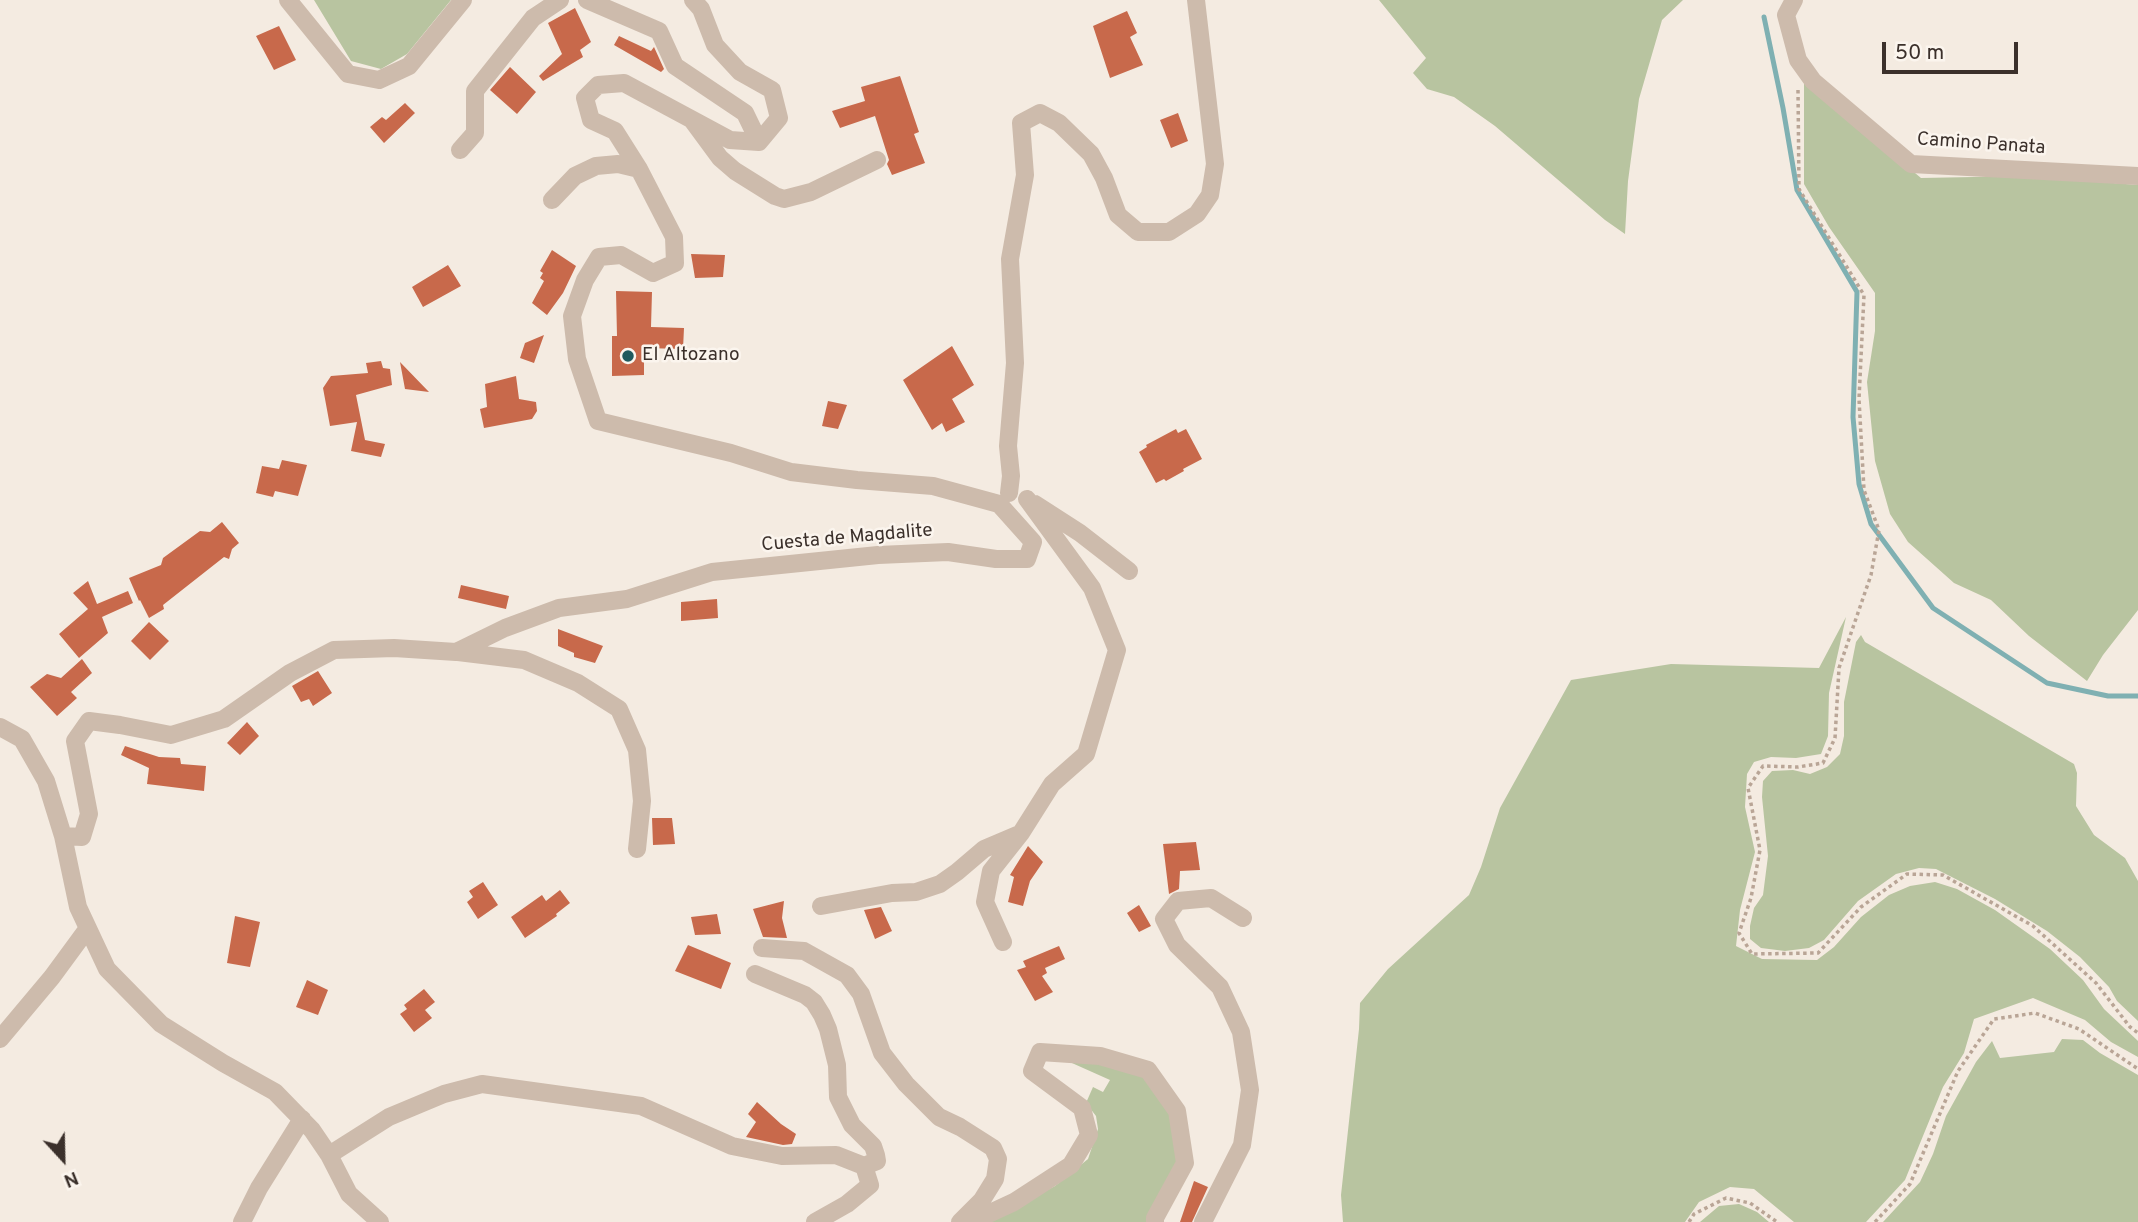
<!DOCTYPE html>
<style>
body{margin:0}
#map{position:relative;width:2138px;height:1222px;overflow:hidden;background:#f4ebe1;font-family:Overpass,sans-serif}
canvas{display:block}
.north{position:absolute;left:28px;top:1124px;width:70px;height:70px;-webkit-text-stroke:5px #fbf5ee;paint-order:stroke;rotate:158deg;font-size:19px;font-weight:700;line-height:28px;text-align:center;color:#3b302b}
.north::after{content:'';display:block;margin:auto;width:24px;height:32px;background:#3b302b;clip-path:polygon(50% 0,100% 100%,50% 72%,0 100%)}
.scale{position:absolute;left:1882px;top:42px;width:136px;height:32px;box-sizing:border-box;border:4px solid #3b302b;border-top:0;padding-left:9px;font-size:21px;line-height:24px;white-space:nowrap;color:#3b302b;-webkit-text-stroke:5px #fbf5ee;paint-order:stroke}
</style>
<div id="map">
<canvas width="2138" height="1222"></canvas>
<div class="north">N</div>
<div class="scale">50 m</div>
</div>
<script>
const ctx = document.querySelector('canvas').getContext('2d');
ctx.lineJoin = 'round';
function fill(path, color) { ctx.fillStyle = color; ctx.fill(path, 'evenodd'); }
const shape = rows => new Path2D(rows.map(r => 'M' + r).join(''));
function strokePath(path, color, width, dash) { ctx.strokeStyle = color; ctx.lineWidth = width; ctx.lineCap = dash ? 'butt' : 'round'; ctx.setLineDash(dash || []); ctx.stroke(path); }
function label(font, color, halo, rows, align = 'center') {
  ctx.font = font + ' Overpass,sans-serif'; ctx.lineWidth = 5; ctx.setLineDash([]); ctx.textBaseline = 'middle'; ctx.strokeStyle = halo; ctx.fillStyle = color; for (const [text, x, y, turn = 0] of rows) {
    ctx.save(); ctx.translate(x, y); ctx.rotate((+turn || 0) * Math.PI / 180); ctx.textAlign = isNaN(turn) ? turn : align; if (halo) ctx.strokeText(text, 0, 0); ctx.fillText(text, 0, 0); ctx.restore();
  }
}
fill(shape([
 [314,0,451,0,407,54,381,69,351,61],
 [1379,0,1683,0,1662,20,1639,99,1628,181,1625,234,1605,220,1495,126,1454,97,1427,89,1413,73,1426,58],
 [1804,80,1921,178,2026,176,2138,185,2138,610,2103,655,2087,681,2029,636,1991,600,1954,583,1908,542,1890,514,1875,461,1867,382,1875,331,1875,293,1829,227,1804,184],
 [1846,617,1829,693,1828,736,1821,754,1796,758,1771,757,1754,762,1747,774,1745,807,1755,852,1740,910,1736,946,1762,959,1817,960,1834,947,1861,917,1889,895,1910,886,1935,882,1957,889,1995,910,2050,949,2083,980,2104,1009,2138,1041,2138,1057,2111,1042,2085,1020,2033,998,1974,1019,1964,1053,1943,1087,1905,1180,1866,1222,1794,1222,1754,1189,1730,1187,1699,1202,1685,1222,1343,1222,1341,1195,1359,1029,1360,1003,1388,969,1469,895,1481,867,1500,808,1571,680,1671,664,1819,668],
 [1861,635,1865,642,2074,764,2077,773,2076,806,2094,835,2125,858,2138,881,2138,1021,2117,1001,2109,987,2080,957,2047,931,1995,899,1936,869,1919,868,1896,874,1858,901,1824,940,1809,948,1785,951,1761,948,1750,939,1750,926,1754,908,1763,895,1768,856,1762,797,1763,781,1772,771,1793,770,1810,774,1827,767,1840,754,1844,736,1844,702,1856,642],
 [2062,1039,2083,1040,2100,1053,2138,1075,2138,1222,1883,1222,1920,1182,1933,1154,1946,1116,1976,1062,1992,1041,2000,1058,2054,1052],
 [1054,1055,1090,1060,1147,1078,1171,1115,1180,1162,1149,1222,988,1222,1055,1186,1088,1159,1098,1129,1096,1116,1086,1103,1093,1087,1103,1092,1110,1080],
 [1739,1204,1757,1212,1769,1222,1700,1222,1719,1206]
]), '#b8c4a0');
strokePath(shape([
 [1764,17,1783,108,1797,190,1857,292,1853,417,1859,484,1871,524,1933,608,2047,683,2108,696,2138,696]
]), '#7fb0b2', 5);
fill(shape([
 [575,8,591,42,580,50,583,57,543,81,539,76,562,54,548,23],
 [1127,11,1137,33,1130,37,1143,65,1110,78,1093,26],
 [279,26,296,60,274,70,256,36],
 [619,36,651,51,654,47,664,69,661,72,614,45],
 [510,67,536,92,517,114,490,90],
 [900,76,919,132,914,134,925,163,892,175,887,164,889,160,875,116,840,128,832,111,865,101,861,87],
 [405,103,415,113,384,143,370,127,382,117,386,120],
 [1178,113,1188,141,1171,148,1160,120],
 [552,250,576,266,563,293,547,315,532,303,544,281,540,278,543,273,540,271],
 [691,254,725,255,723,277,695,278],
 [448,265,461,286,423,307,412,287],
 [616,291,652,292,651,327,684,328,683,349,644,348,644,375,612,376,612,336,617,336],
 [544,335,534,363,520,358,525,343],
 [952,346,974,385,952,399,965,422,946,432,942,423,932,430,903,380],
 [381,361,383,368,390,369,392,385,356,395,365,440,385,444,381,457,351,451,357,422,330,426,323,388,331,376,368,373,366,363],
 [400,362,429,392,405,389],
 [516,376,519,399,536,402,537,411,532,419,484,428,480,409,487,407,485,384],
 [828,401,847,405,838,429,822,426],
 [1176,429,1178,433,1186,429,1202,459,1183,469,1184,471,1166,481,1164,479,1156,483,1139,452,1147,447,1146,445],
 [282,460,307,465,298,496,275,491,273,497,256,493,262,466,279,469],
 [222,522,239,543,232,549,229,559,224,557,163,605,164,609,149,618,140,600,139,601,129,578,161,565,163,558,200,531,210,532],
 [88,581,97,604,128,591,133,603,102,617,108,633,79,658,59,634,88,609,73,593],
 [461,585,509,596,506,609,458,598],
 [717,599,718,618,681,621,681,602],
 [149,622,169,641,150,660,131,641],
 [558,629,603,646,595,663,574,657,574,653,558,646],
 [82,659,92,673,71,692,77,698,57,716,30,687,47,674,61,678],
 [318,671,332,693,313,706,309,699,301,702,292,686],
 [247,722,259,736,240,755,227,743],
 [125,746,159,757,180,758,181,764,206,766,204,791,147,784,149,768,121,755],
 [652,818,672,818,675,844,653,845],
 [1196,842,1200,870,1180,871,1179,889,1169,894,1163,844],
 [1028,846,1043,862,1030,881,1023,906,1008,902,1014,877,1010,875],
 [483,882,498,905,478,919,467,902,473,897,469,891],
 [560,890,570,903,556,914,557,916,525,938,511,917,542,895,546,901],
 [784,901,782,918,787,938,763,937,753,909],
 [1139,905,1151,926,1139,932,1127,913],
 [881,907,892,931,875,939,864,910],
 [717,914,721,934,695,935,691,917],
 [235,916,260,922,250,967,227,963],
 [688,945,731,963,721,989,675,971],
 [1059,946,1065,959,1045,968,1047,973,1042,976,1053,992,1035,1001,1017,970,1026,967,1023,961],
 [307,980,328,990,318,1015,296,1007],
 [424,989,435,1002,425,1010,432,1018,414,1032,400,1014,407,1009,404,1005],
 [757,1102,781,1124,796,1134,792,1144,783,1145,746,1137,756,1122,748,1114],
 [1194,1181,1208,1187,1192,1222,1180,1222]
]), '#c8694b');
strokePath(shape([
 [1798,90,1799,189,1864,295,1859,399,1864,490,1879,530,1871,575,1839,668,1835,738,1823,763,1798,767,1763,766,1748,788,1760,850,1751,898,1739,933,1752,954,1818,953,1861,907,1907,874,1943,875,2033,926,2096,983,2130,1027,2138,1033],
 [1689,1222,1694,1214,1726,1198,1750,1203,1777,1222],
 [1875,1222,1910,1184,1958,1071,1994,1019,2035,1013,2079,1029,2138,1069]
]), '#b9a596', 3.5, [3.5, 3.5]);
strokePath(shape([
 [288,0,348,74,379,80,409,66,463,0],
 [587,0,659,31,675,66,745,113,759,142],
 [1794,0,1786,15,1798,60,1813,81,1911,164,2138,176],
 [692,120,720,158,735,171,775,196,784,199,811,192,877,160],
 [460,150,475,133,475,91,533,18,560,0],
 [552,200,575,176,596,166,618,164,639,169],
 [1009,493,1011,476,1008,446,1015,363,1010,259,1025,175,1021,123,1040,113,1059,123,1091,154,1104,178,1118,215,1138,232,1169,232,1197,214,1210,195,1215,164,1196,0],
 [1035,504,1080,533,1129,571],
 [458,652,524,660,578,683,619,709,637,750,642,801,637,849],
 [0,727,22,739,46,781,63,836,78,907,107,969,161,1024,223,1063,275,1092,312,1130,329,1155,349,1194,380,1222],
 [63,836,82,837,89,814,75,741,89,721,120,725,171,735,224,719,290,673,334,650,394,648,456,652,505,628,559,608,627,599,712,572,878,555,948,552,996,559,1027,559,1033,542,999,504,933,486,857,480,791,472,731,453,598,421,577,359,572,316,585,280,599,257,621,255,653,273,675,263,674,237,639,169,615,131,591,120,585,98,598,85,624,83,730,140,759,142,779,118,772,90,740,72,715,45,701,9,693,0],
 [821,906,892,893,916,892,940,884,957,872,984,849,1017,835],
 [1003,942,985,902,991,871,1021,833,1052,784,1086,754,1117,650,1092,588,1027,499],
 [762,948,804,951,847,975,861,994,882,1053,906,1084,939,1117,960,1127,993,1148,998,1159,995,1179,982,1200,960,1222],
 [755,974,805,995,814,1002,822,1015,828,1029,837,1065,838,1097,852,1125,873,1146,876,1155,877,1161,864,1166],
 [0,1039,52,977,88,928],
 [329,1155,389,1117,444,1094,482,1084,641,1106,732,1146,782,1156,836,1155,864,1166,870,1185,847,1204,815,1222],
 [242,1222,259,1188,302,1119],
 [971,1222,1014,1202,1071,1165,1089,1135,1082,1108,1032,1071,1040,1052,1100,1056,1148,1070,1177,1111,1185,1163,1155,1218,1155,1222],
 [1203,1222,1242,1145,1250,1090,1241,1032,1220,987,1177,945,1164,919,1178,901,1211,898,1243,918]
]), '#cdbbac', 18);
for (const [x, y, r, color] of [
 [628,356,7,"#1f5a5e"]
]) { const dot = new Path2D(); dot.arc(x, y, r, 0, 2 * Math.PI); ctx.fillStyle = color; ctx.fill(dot); strokePath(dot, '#fbf5ee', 2.5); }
label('19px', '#3b302b', '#fbf5ee', [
 ["Camino Panata",1981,145,4],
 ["Cuesta de Magdalite",847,539,-5]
]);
label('19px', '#3b302b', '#fbf5ee', [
 ["El Altozano",642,356]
], 'left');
</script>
